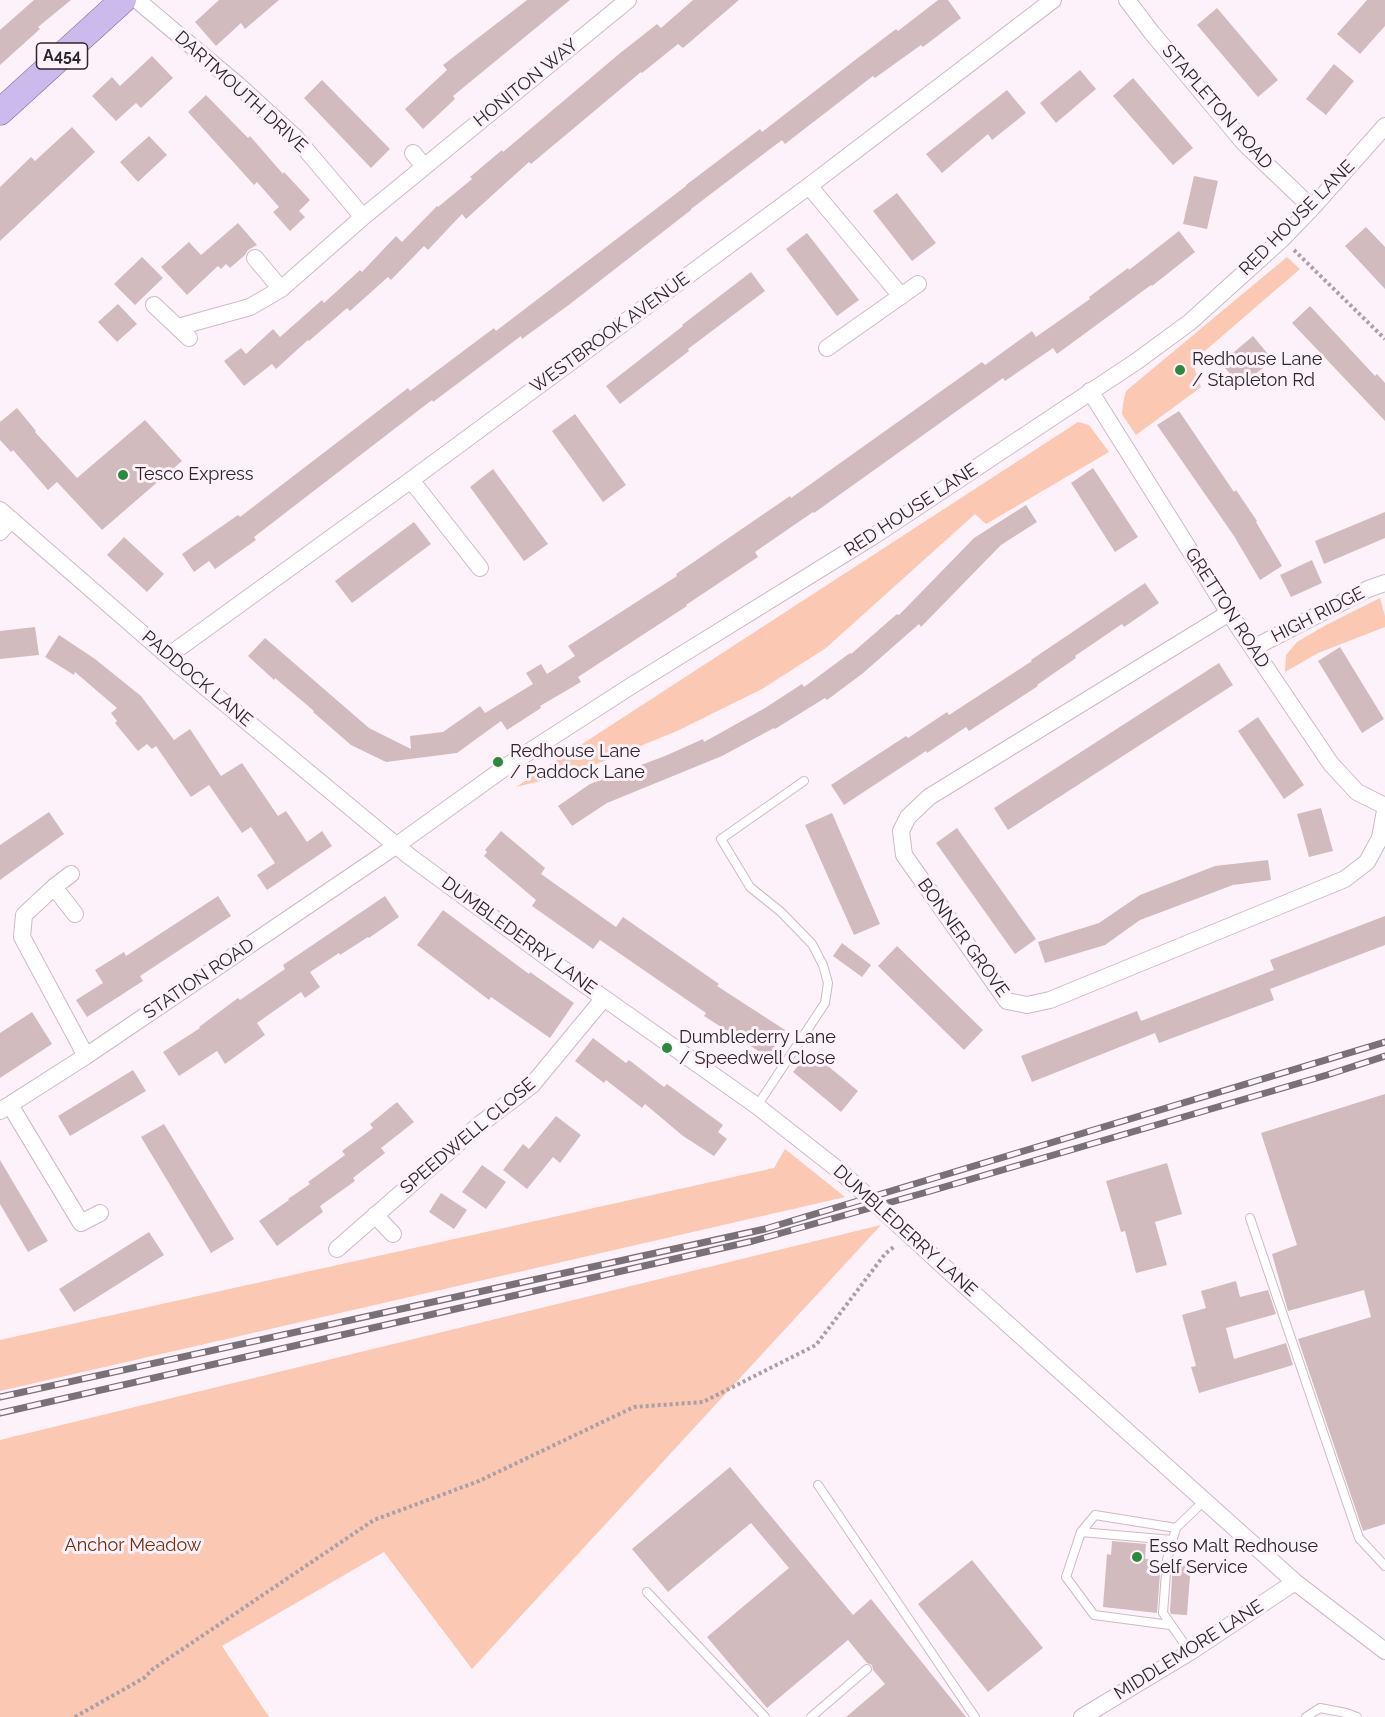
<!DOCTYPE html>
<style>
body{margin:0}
canvas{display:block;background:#fdf1fa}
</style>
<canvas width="1385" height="1717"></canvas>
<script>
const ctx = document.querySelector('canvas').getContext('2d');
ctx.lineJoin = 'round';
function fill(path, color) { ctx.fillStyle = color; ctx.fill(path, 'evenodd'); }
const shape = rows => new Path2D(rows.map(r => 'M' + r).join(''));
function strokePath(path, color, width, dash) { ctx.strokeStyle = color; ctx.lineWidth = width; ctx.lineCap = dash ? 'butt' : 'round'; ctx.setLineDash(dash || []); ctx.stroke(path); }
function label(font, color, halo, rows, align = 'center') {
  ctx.font = font + ' Raleway,sans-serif'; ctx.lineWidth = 6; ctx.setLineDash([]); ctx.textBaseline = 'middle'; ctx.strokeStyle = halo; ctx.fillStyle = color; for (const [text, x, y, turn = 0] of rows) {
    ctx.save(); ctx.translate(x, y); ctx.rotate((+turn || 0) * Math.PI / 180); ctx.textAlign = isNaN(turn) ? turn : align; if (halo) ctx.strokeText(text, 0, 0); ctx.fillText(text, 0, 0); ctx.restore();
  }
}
fill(shape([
 [1287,257,1300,269,1192,362,1201,387,1136,435,1122,414,1123,404,1126,391],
 [1078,422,1089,425,1109,452,986,524,975,514,826,648,762,689,677,731,577,772,516,787],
 [1380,598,1385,616,1385,627,1318,653,1285,672,1286,655,1297,642,1326,625],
 [785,1149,845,1197,0,1391,0,1340,774,1168],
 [881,1225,472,1669,384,1552,222,1646,269,1717,0,1717,0,1440]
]), '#fac8b3');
fill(shape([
 [34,0,71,0,38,27,40,29,0,65,0,30],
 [219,0,279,0,245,29,241,23,216,46,195,22],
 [527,0,570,0,453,96,455,99,423,129,405,109,447,70,443,65],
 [693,0,739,0,683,48,678,44,642,73,641,72,531,164,529,162,466,219,462,214,428,250,424,246,391,280,388,277,350,311,347,308,309,341,308,340,276,369,272,364,244,386,224,361,241,348,246,354,273,329,280,337,322,300,324,303,360,270,362,272,396,236,402,242,437,206,438,207,472,179,470,177,502,150,503,152,619,54,657,24,661,28],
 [938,0,948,0,961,18,923,47,921,45,875,78,873,76,785,144,782,140,691,209,691,210,570,304,522,339,521,336,433,402,432,400,254,537,256,540,215,569,209,561,194,572,182,554,238,515,240,517,408,388,410,391,494,328,496,331,686,186,686,185,760,129,762,132,859,57,896,29,898,31],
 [1367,0,1385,0,1385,26,1360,54,1337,34],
 [1217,8,1278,80,1258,97,1197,25],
 [152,56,173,78,141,108,136,103,116,121,92,96,112,77,120,86],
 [1334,64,1354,81,1326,115,1306,99],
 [1080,70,1096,89,1056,123,1040,103],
 [1133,78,1193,148,1173,165,1113,96],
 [322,80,390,149,371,168,304,98],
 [1007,90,1026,113,992,140,988,134,942,173,926,154],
 [206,95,248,138,250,136,283,174,284,172,310,200,299,211,305,217,290,231,273,212,279,207,257,182,254,185,188,112],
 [72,127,95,152,0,241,0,187,31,157,35,161],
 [149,136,167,155,138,182,120,162],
 [1194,176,1218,181,1207,229,1183,224],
 [897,193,936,243,912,261,873,211],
 [238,223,257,245,248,250,245,255,230,268,226,264,221,269,218,266,187,295,161,267,189,242,201,255],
 [1366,227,1385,247,1385,289,1345,246],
 [1179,231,1195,252,1152,286,1151,285,1057,354,1053,348,1005,381,1003,378,814,513,813,512,755,552,758,557,686,605,687,606,578,677,581,682,540,706,541,708,507,730,501,721,457,753,386,762,351,745,313,712,314,711,275,678,274,680,248,656,265,638,369,728,411,749,410,736,443,732,480,706,485,713,533,684,526,673,541,664,547,674,575,656,568,646,677,576,676,574,790,496,791,498,982,362,985,365,1032,331,1036,337,1090,299,1089,297,1128,268,1129,270],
 [807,233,859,300,837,316,786,249],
 [142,257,163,278,135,305,114,284],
 [751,272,765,291,688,349,689,351,620,404,606,386,683,326,682,325],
 [118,304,137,324,117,342,98,322],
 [1310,306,1375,376,1377,374,1385,383,1385,421,1292,323],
 [1253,336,1273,360,1240,386,1221,363],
 [17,408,36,431,35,432,77,478,145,420,182,461,102,530,57,482,48,490,13,450,11,452,0,440,0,422],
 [1179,411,1234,492,1236,490,1257,521,1256,522,1282,566,1260,580,1234,536,1157,425],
 [575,414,626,485,603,502,552,431],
 [1093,468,1138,537,1115,552,1071,483],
 [493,469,548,544,524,561,470,487],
 [1026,505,1037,522,1001,545,921,627,919,624,862,674,827,700,825,698,775,729,774,728,722,756,607,803,572,826,558,806,590,784,665,756,703,739,704,742,765,708,802,684,804,687,850,653,851,654,897,614,899,615,974,538],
 [1385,512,1385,538,1324,564,1315,541],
 [414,522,431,544,352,603,335,581],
 [124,537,164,574,147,592,107,555],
 [1312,560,1322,583,1291,597,1280,575],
 [1145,583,1159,603,1124,627,1122,624,1075,656,1076,658,1037,685,1038,686,969,731,966,727,927,753,926,751,844,805,831,785,906,736,908,738,947,712,949,715,1032,661,1031,660],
 [35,627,39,655,0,659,0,631],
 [59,635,95,659,141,696,174,740,190,729,221,776,242,763,278,816,286,811,307,842,322,831,332,846,267,890,257,875,275,863,251,827,242,833,209,785,191,797,156,746,152,749,147,744,138,751,115,723,117,721,111,713,117,708,75,672,74,675,45,657],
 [1340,647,1384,719,1362,733,1318,661],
 [1219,663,1233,685,1008,830,994,808],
 [1258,717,1304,785,1284,799,1238,731],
 [1321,808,1333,851,1309,857,1297,814],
 [49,812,64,834,0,880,0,845],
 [832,813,880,924,854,935,805,825],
 [957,828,1036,939,1015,954,936,843],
 [501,831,545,868,541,874,616,927,623,917,719,984,717,986,785,1030,770,1054,763,1054,704,1016,706,1013,600,940,593,949,532,906,536,900,484,856,487,852,485,850],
 [1268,860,1271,880,1233,885,1140,920,1105,945,1045,963,1038,942,1099,923,1140,895,1215,866],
 [218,896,231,916,140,976,143,981,87,1017,76,1000,103,983,95,970,124,952,126,956],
 [385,896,399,917,369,938,368,937,340,955,339,953,310,972,320,987,305,998,301,992,257,1023,265,1035,225,1064,217,1051,179,1076,163,1052,200,1028,199,1027,238,998,240,1000,285,969,283,965],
 [443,910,529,974,530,972,574,1003,550,1038,491,997,489,1000,417,945],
 [1385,916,1385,945,1270,989,1274,1000,1159,1043,1155,1033,1032,1082,1021,1056,1137,1011,1141,1021,1274,970,1270,960],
 [842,943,871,965,862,977,833,956],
 [897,946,983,1030,964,1050,878,966],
 [32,1012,52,1044,0,1078,0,1033],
 [593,1038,626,1063,629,1060,664,1087,667,1084,723,1125,718,1132,727,1139,714,1156,683,1136,645,1104,642,1108,606,1080,604,1083,575,1061],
 [810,1051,858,1091,841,1112,793,1072],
 [133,1070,146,1091,70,1136,58,1116],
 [1385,1094,1385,1524,1363,1531,1298,1339,1371,1317,1364,1290,1288,1311,1272,1254,1297,1245,1261,1133],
 [397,1102,414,1122,381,1148,385,1153,353,1178,355,1181,320,1206,323,1212,277,1246,259,1221,289,1200,288,1199,310,1184,308,1182,345,1155,342,1151,373,1128,370,1124],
 [556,1116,581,1135,560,1163,553,1157,527,1189,503,1170,523,1144,529,1149],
 [164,1124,234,1239,211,1253,141,1137],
 [0,1160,48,1241,28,1252,0,1204],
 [1167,1163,1182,1214,1155,1222,1167,1265,1136,1273,1125,1231,1121,1232,1106,1181],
 [482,1165,506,1182,486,1209,462,1192],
 [441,1193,467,1210,454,1229,429,1212],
 [149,1232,164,1255,74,1312,59,1289],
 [1236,1281,1240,1297,1268,1290,1276,1314,1226,1328,1234,1359,1286,1343,1293,1365,1199,1393,1191,1367,1196,1366,1182,1315,1206,1308,1201,1291],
 [730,1467,853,1615,871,1599,966,1717,846,1717,885,1684,873,1670,872,1665,867,1663,848,1640,767,1708,707,1637,789,1568,751,1523,668,1592,632,1549],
 [1112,1541,1146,1544,1145,1559,1161,1560,1157,1613,1103,1607,1107,1554,1111,1555],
 [972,1560,1043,1648,988,1692,918,1604],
 [1173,1561,1191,1563,1187,1615,1171,1614,1170,1611]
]), '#d2bbbe');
const lane = shape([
 [757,1106,825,1003,828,983,823,965,812,944,781,912,750,887,721,839,804,781],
 [1250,1218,1359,1538,1385,1566],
 [818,1485,975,1717],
 [1081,1532,1172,1540],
 [647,1592,765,1717],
 [1170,1625,1094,1615,1066,1577,1081,1532,1095,1515,1176,1528],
 [1190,1652,1163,1613,1167,1560,1176,1528,1204,1501],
 [811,1717,867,1669],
 [1306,1717,1320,1708,1346,1713,1357,1717]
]);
const street = shape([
 [137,0,238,85,296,138,363,217],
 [1127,0,1152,33,1245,144,1312,208],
 [413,153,424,166],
 [809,186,901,296],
 [255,258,281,289],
 [154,305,189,338],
 [178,327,250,307,281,289,363,217,628,0],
 [827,348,918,284],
 [1090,391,1229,613,1331,764,1357,792,1385,806],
 [411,480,480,568],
 [0,510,168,656,409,856,574,977,757,1106,841,1172],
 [0,532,11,519],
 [1229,613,929,797,908,817,901,831,904,855,1007,1001,1027,1005,1050,1000,1345,879,1367,862,1380,838,1385,811],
 [1253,648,1368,589,1385,583],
 [168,656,411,480,809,186,1053,0],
 [71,874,54,887,24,915,22,937,86,1056],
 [54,887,75,914],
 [10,1105,81,1223,100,1213],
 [0,1111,86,1056,397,845,510,764,631,686,875,535,1137,361,1190,322,1282,239,1312,208,1385,126],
 [375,1215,393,1234],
 [337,1249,479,1125,532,1085,604,998],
 [952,1274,1295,1582,1385,1651],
 [1082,1717,1190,1652,1295,1582]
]);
const primary = shape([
 [0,112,123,0]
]);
strokePath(lane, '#ccbac7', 10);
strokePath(street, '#ccbac7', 18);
strokePath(primary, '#8068a0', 27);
strokePath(shape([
 [1294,250,1385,339],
 [75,1717,144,1678,153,1669,374,1520,479,1481,634,1407,703,1402,816,1345,885,1254,895,1246]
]), '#a99fa6', 4, [3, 3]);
strokePath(lane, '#fff', 8);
strokePath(street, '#fff', 16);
strokePath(primary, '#cdbaec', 26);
const rail = shape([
 [0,1397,765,1229,1385,1042],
 [0,1413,753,1241,927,1192,1327,1075,1385,1056]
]);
strokePath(rail, '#797177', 7);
strokePath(rail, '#fdf1fa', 4.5, [14]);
const streetBridge = shape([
 [841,1172,952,1274]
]);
strokePath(streetBridge, '#ccbac7', 18, []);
strokePath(streetBridge, '#fff', 16);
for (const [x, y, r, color] of [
 [1180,370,6,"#2b8a3d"],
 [123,475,6,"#2b8a3d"],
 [498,762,6,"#2b8a3d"],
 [667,1048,6,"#2b8a3d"],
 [1137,1557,6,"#2b8a3d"]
]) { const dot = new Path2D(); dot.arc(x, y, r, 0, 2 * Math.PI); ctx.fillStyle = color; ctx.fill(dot); strokePath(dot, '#fdf1fa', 2); }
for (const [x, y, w] of [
 [62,56,51]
]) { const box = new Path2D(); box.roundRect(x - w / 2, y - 13, w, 26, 4.5); ctx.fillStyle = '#fdf1fa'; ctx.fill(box); strokePath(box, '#2d262b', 1.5); }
label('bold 16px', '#2d262b', null, [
 ["A454",62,56]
]);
label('18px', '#2d262b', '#fdf1fa', [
 ["HONITON WAY",526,83,-39],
 ["DARTMOUTH DRIVE",241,92,42],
 ["STAPLETON ROAD",1217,107,49],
 ["RED HOUSE LANE",1297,218,-45],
 ["WESTBROOK AVENUE",610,333,-36],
 ["RED HOUSE LANE",911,510,-33],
 ["GRETTON ROAD",1227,608,57],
 ["HIGH RIDGE",1318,615,-27],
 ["PADDOCK LANE",197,679,40],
 ["DUMBLEDERRY LANE",519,936,36],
 ["BONNER GROVE",963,938,54],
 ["STATION ROAD",199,979,-34],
 ["SPEEDWELL CLOSE",468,1136,-40],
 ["DUMBLEDERRY LANE",905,1231,42],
 ["MIDDLEMORE LANE",1189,1650,-32]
]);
label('18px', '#2d262b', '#fdf1fa', [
 ["Redhouse Lane",1192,360],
 ["/ Stapleton Rd",1192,381],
 ["Tesco Express",135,475],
 ["Redhouse Lane",510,752],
 ["/ Paddock Lane",510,773],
 ["Dumblederry Lane",679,1038],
 ["/ Speedwell Close",679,1059],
 ["Esso Malt Redhouse",1149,1547],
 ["Self Service",1149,1568]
], 'left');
label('18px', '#742e09', '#fdf1fa', [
 ["Anchor Meadow",133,1546]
]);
</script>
